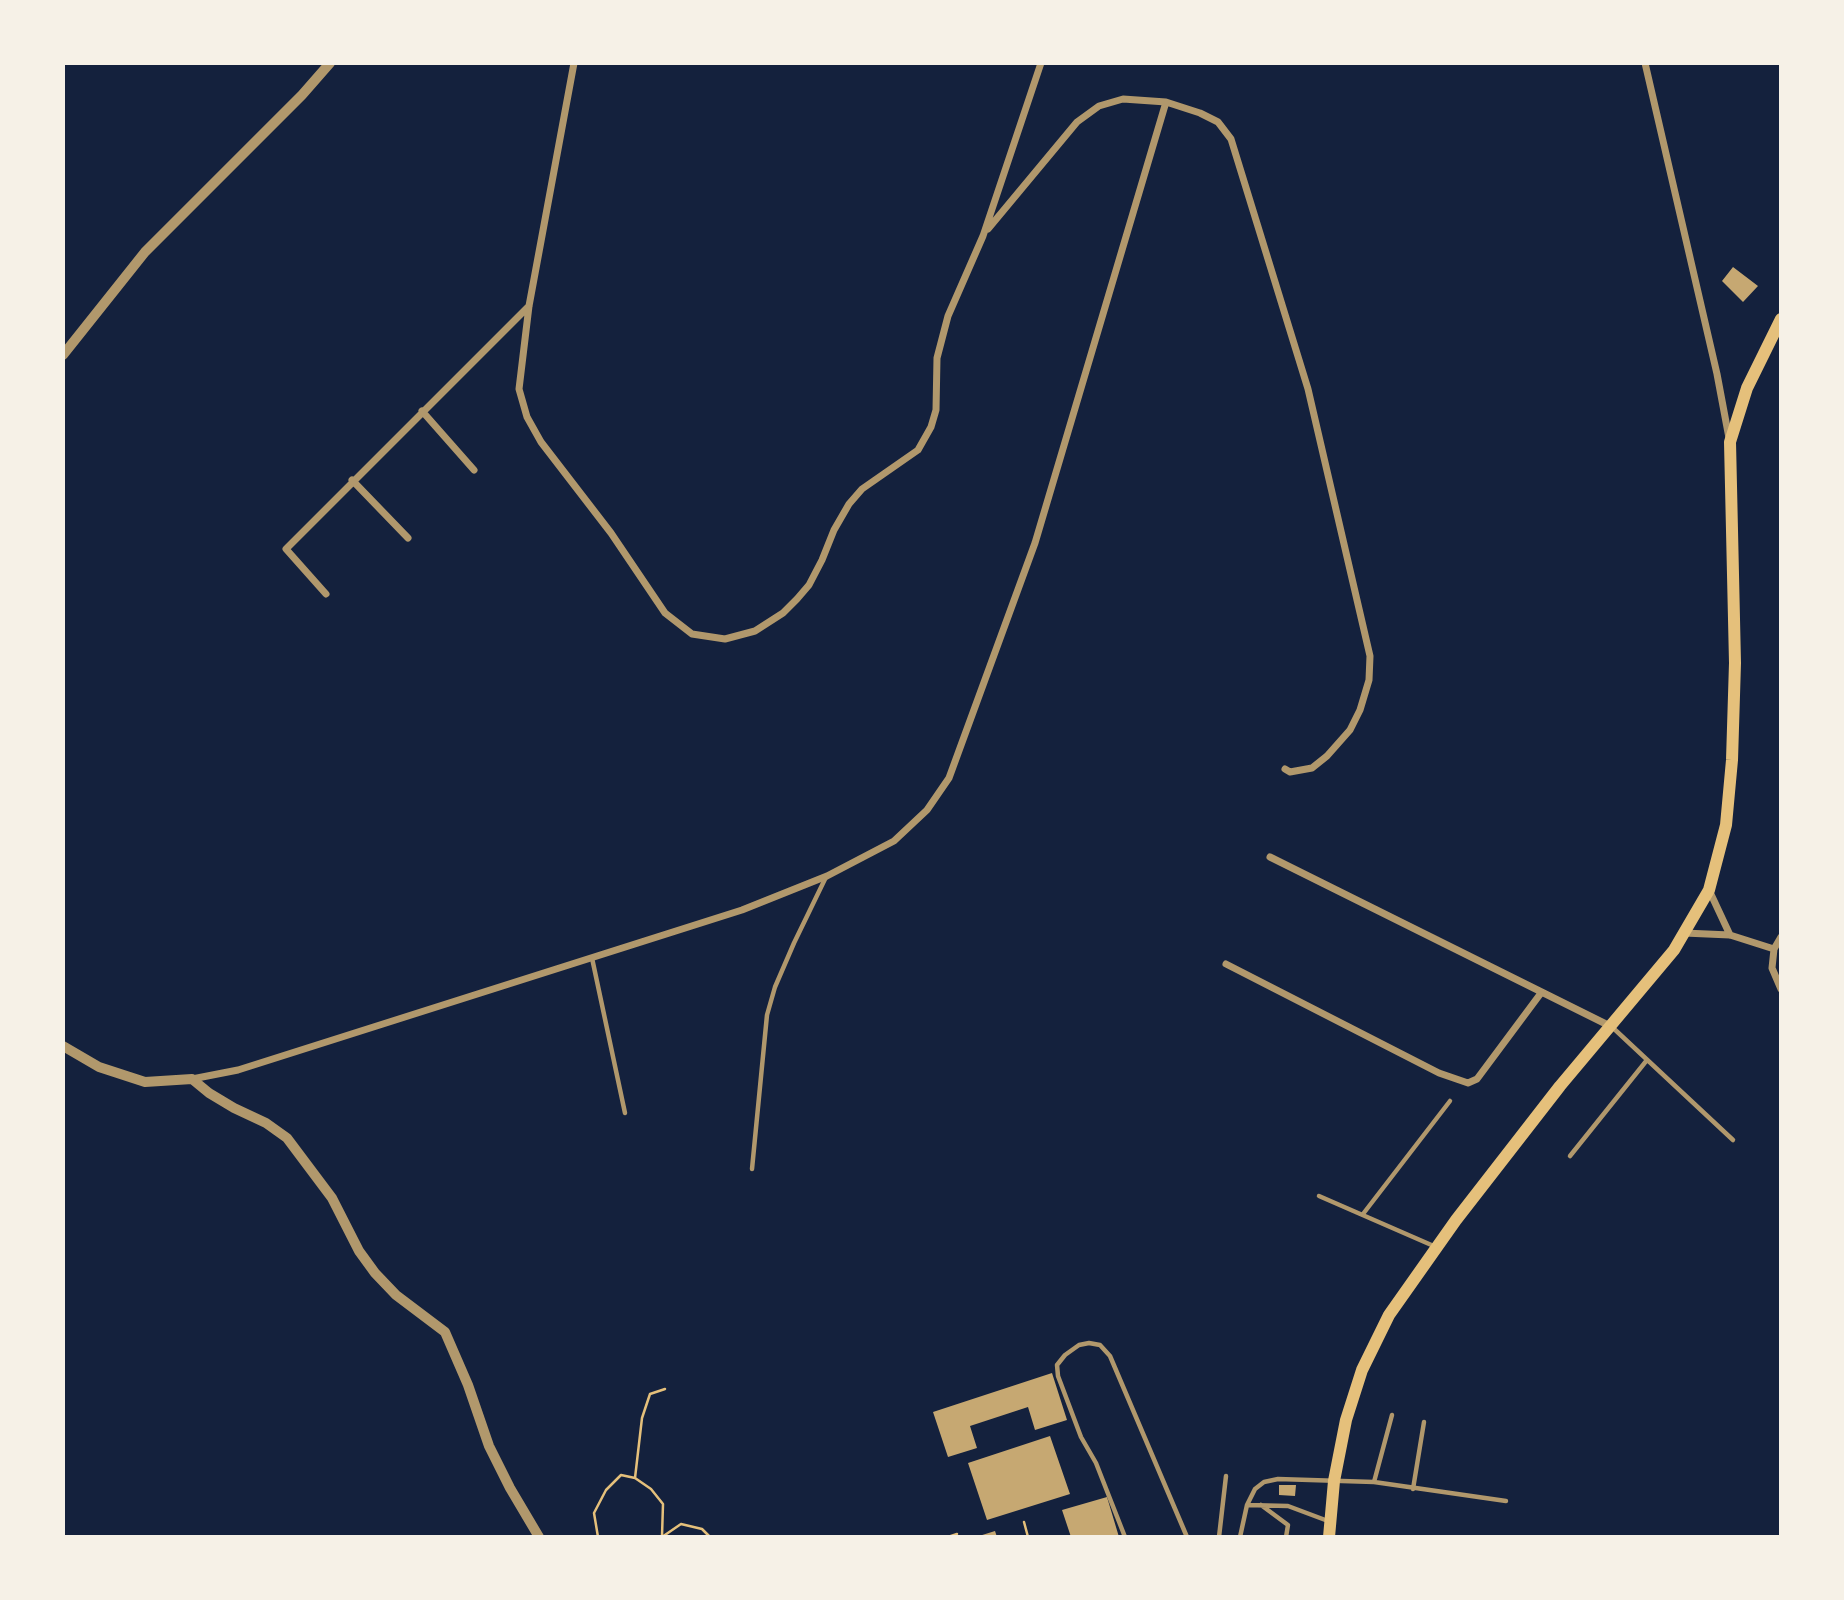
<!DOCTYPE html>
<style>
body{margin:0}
#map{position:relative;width:1844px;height:1600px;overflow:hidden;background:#14213d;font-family:"DejaVu Sans",sans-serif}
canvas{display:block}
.frame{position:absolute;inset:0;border:65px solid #f6f1e7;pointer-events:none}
</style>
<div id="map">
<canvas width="1844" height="1600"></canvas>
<div class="frame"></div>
</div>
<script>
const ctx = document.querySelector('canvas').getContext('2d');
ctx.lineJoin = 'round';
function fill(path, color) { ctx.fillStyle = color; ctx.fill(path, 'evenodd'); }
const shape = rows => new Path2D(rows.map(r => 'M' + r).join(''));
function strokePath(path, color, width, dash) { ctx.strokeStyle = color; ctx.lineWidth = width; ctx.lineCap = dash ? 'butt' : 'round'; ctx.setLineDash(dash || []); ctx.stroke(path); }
fill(shape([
 [1733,267,1758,286,1743,302,1722,281],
 [1052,1373,1067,1420,1035,1430,1028,1407,970,1426,977,1448,948,1457,933,1412],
 [1050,1436,1070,1494,987,1520,968,1463],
 [1279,1485,1296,1485,1295,1496,1279,1495],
 [1107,1497,1119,1537,1071,1537,1062,1510],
 [995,1531,997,1537,980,1537,979,1536]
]), '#c6a872');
strokePath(shape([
 [635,1478,642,1418,650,1394,665,1389],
 [1024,1522,1028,1537],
 [598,1537,594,1513,606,1490,621,1475,635,1478,651,1489,663,1504,662,1536],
 [662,1537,681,1524,702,1529,710,1537],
 [948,1537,957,1534]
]), '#e5c07b', 2.5);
strokePath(shape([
 [592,958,625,1113],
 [1611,1026,1733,1140],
 [1570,1156,1647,1060],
 [752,1169,767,1015,775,987,794,943,826,877],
 [1319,1196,1436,1247],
 [1363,1214,1450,1101],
 [1374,1482,1392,1415],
 [1413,1489,1424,1422],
 [1247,1505,1288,1506,1328,1521],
 [1261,1505,1288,1525,1286,1537],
 [1125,1537,1096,1463,1081,1437,1058,1376,1057,1365,1065,1355,1079,1345,1089,1343,1100,1345,1110,1356,1187,1537],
 [1219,1537,1226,1476],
 [1240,1537,1247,1505,1255,1489,1264,1482,1278,1479,1374,1482,1506,1501]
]), '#b1986c', 4.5);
strokePath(shape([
 [574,63,529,306,519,389,527,417,541,442,611,533,665,613,692,634,725,639,755,631,783,613,797,599,809,585,822,560,834,530,849,504,862,489,918,450,931,427,936,410,937,358,948,316,983,236,1041,63],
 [1645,63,1717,374,1729,438],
 [988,229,1077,122,1099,106,1123,99,1166,102,1200,113,1218,122,1231,139,1308,389,1370,656,1369,680,1360,710,1350,730,1327,756,1312,768,1290,772,1285,769],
 [422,411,474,470],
 [352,480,408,538],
 [326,594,286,549,529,306],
 [1270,857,1610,1026],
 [1709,890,1730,935],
 [1684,933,1730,935,1774,949],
 [1781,937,1774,949,1772,968,1781,989],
 [1226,964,1439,1073,1468,1083,1477,1079,1541,993],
 [192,1079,238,1070,742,910,827,876,894,841,927,810,949,778,1035,543,1166,102]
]), '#b1986c', 7);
strokePath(shape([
 [63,355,145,252,302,95,330,63],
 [63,1046,99,1067,145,1082,192,1079,209,1093,234,1108,266,1123,287,1138,332,1198,359,1251,375,1273,396,1295,445,1332,468,1385,489,1446,510,1488,539,1537]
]), '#b1986c', 10);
strokePath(shape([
 [1329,1537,1334,1481,1346,1420,1362,1370,1389,1315,1456,1220,1560,1086,1674,950,1709,890,1726,825,1732,760,1735,663,1730,442,1747,388,1781,319]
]), '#e5c07b', 12);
</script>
